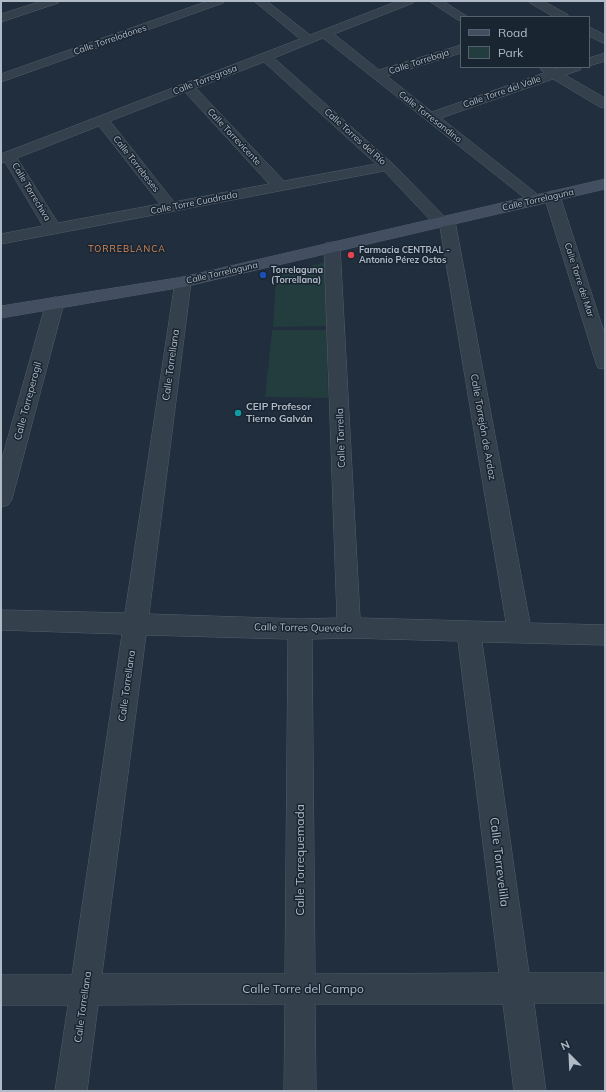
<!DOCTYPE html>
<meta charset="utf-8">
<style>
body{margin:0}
#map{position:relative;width:606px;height:1092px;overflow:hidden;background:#212e3d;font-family:Mulish,sans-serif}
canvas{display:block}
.frame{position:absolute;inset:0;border:2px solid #b1bbc8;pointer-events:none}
.legend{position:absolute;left:460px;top:16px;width:130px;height:52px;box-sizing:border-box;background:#1a2532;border:1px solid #56616e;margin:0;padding:5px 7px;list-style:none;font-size:12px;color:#b1bbc8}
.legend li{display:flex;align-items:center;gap:8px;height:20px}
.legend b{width:20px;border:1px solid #56616e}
.north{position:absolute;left:550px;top:1036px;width:40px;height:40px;-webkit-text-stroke:3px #1a2532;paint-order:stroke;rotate:336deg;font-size:11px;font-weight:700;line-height:16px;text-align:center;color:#b1bbc8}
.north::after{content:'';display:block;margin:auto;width:14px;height:18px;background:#b1bbc8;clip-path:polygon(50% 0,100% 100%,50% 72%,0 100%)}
</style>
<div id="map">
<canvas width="606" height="1092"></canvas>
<div class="frame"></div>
<ul class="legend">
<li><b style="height:5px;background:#434f60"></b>Road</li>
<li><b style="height:11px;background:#233c3e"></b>Park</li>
</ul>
<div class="north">N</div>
</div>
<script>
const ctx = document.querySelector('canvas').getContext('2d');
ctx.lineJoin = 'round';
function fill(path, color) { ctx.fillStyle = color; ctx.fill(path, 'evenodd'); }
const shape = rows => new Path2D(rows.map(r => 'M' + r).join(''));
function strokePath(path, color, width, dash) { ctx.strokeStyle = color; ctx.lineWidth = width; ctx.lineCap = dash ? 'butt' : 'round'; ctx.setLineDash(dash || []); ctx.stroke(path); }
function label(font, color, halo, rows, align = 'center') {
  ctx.font = font + ' Mulish,sans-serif'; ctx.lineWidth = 3; ctx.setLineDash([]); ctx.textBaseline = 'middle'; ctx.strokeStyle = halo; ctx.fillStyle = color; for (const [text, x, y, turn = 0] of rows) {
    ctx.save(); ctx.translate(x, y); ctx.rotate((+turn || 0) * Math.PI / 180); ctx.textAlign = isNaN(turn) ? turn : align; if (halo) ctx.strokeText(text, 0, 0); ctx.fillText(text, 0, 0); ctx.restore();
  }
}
fill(shape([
 [326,262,326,326,273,327,276,274],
 [272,330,327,330,328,398,265,397]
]), '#233c3e');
const street = shape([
 [42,1,60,1,58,3,1,22,1,14,42,1],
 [208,1,225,1,223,3,1,82,1,74,208,1],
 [254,1,267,1,310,35,398,1,415,1,413,3,334,34,379,70,461,45,461,53,387,76,432,112,544,73,540,69,541,67,552,67,556,69,562,67,581,67,580,70,565,75,605,98,605,108,600,107,553,79,441,118,541,197,544,200,541,203,536,205,531,203,323,38,274,58,392,163,445,217,453,218,455,221,530,623,605,625,605,645,482,642,529,973,605,973,605,1003,534,1003,546,1091,514,1091,503,1004,315,1004,316,1091,284,1091,285,1004,98,1005,87,1091,55,1091,68,1005,1,1005,1,975,72,975,122,634,1,630,1,610,125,613,175,282,177,278,183,277,189,278,191,282,149,614,300,619,337,618,324,247,326,243,332,242,338,243,340,247,360,618,506,622,440,227,435,225,384,171,1,244,1,234,43,226,5,162,1,163,1,154,300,39,254,1],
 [264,62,376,164,284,181,196,88,264,62],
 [185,92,269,184,174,202,110,121,185,92],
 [99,126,160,204,58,223,17,158,99,126],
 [146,635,288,639,285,974,102,974,146,635],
 [349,638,458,641,499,973,315,974,312,639,349,638],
 [429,1,443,1,468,17,461,17,461,20,458,20,429,1],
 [528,1,543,1,567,14,569,17,554,17,530,3,528,1],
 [589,27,605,35,605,44,589,36,589,27],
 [605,53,605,61,589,66,589,58,605,53],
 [552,191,557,193,560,196,605,335,605,369,598,368,596,363,544,196,547,193,552,191],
 [55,297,61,299,64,303,12,499,8,505,1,507,1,462,46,303,49,299,55,297]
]);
const secondary = shape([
 [605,179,605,189,183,287,1,318,1,306,183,277,605,179]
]);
strokePath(street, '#535e6b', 1);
strokePath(secondary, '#535e6b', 1);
fill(street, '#35404d');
fill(secondary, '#434f60');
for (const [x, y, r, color] of [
 [351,255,4,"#e0444e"],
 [263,275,4,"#1a4fb4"],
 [238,413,4,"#0f9aa8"]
]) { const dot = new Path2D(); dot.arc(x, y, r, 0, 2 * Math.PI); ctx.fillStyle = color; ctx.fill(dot); strokePath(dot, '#1a2532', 1.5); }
label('9px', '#b1bbc8', '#1a2532', [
 ["Calle Torrelodones",110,40,-19],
 ["Calle Torrebaja",419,62,-18],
 ["Calle Torregrosa",205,80,-21],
 ["Calle Torre del Valle",502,92,-19],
 ["Calle Torresandino",430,117,38],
 ["Calle Torrevicente",234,137,47],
 ["Calle Torres del Río",355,137,42],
 ["Calle Torrebeses",136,164,52],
 ["Calle Torrechiva",31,192,59],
 ["Calle Torrelaguna",538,200,-13],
 ["Calle Torre Cuadrada",194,203,-11],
 ["Calle Torrelaguna",222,273,-13],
 ["Calle Torre del Mar",579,280,72]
]);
ctx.letterSpacing = '1px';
label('9px', '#da8b5a', '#1a2532', [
 ["TORREBLANCA",127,249]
]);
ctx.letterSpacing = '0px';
label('bold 9px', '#b1bbc8', '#1a2532', [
 ["Farmacia CENTRAL -",359,250],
 ["Antonio Pérez Ostos",359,260],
 ["Torrelaguna",271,270],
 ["(Torrellana)",271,280]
], 'left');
label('10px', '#b1bbc8', '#1a2532', [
 ["Calle Torrellana",171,365,-82],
 ["Calle Torreperogil",28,401,-75],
 ["Calle Torrejón de Ardoz",483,427,80],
 ["Calle Torrella",341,438,-92],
 ["Calle Torres Quevedo",303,628,1],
 ["Calle Torrellana",127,686,-82],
 ["Calle Torrellana",83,1007,-82]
]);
label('bold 10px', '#b1bbc8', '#1a2532', [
 ["CEIP Profesor",246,407],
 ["Tierno Galván",246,419]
], 'left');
label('12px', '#b1bbc8', '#1a2532', [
 ["Calle Torrequemada",300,860,-90],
 ["Calle Torrevelilla",499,862,83],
 ["Calle Torre del Campo",303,989]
]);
</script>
